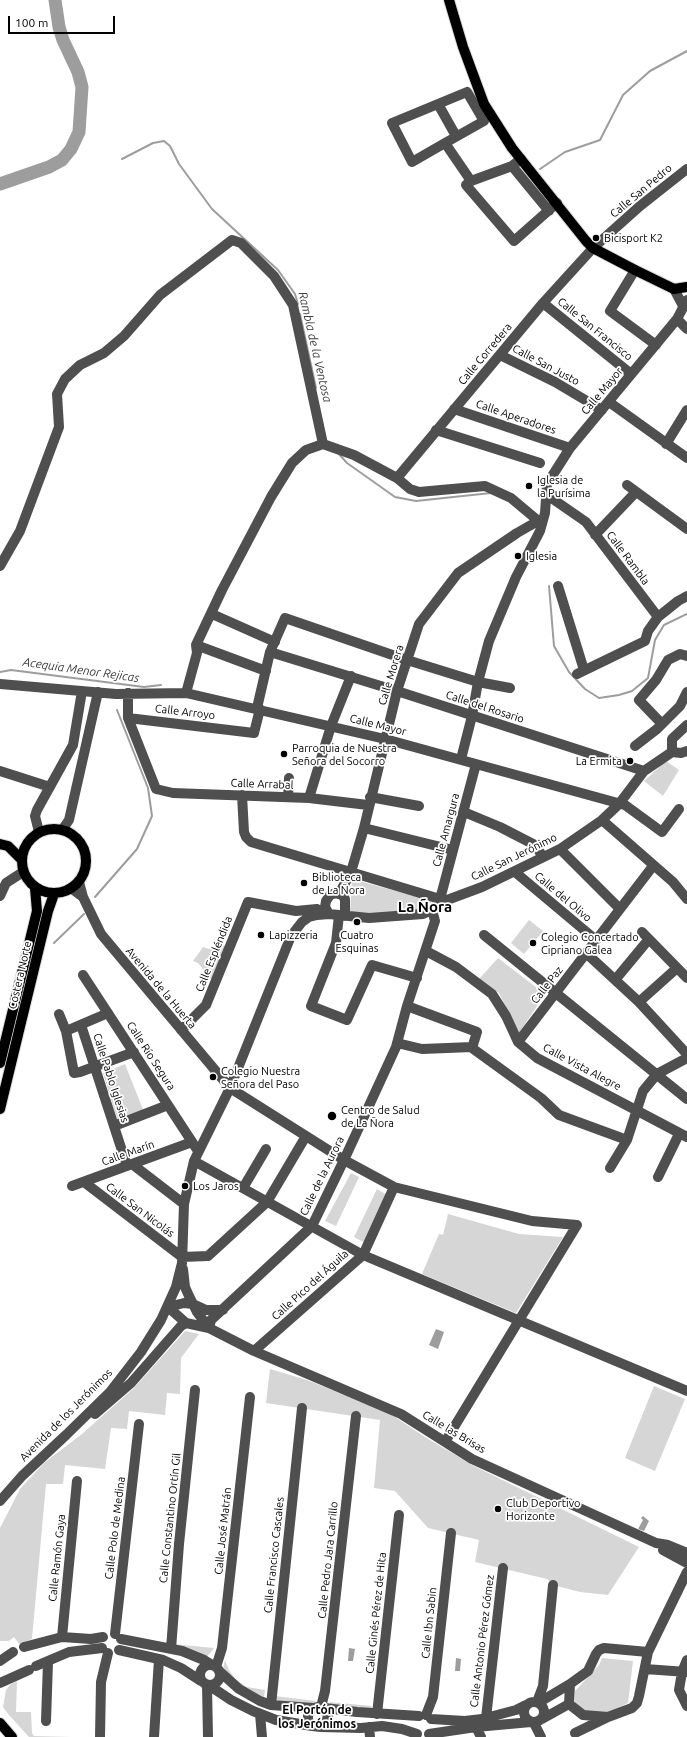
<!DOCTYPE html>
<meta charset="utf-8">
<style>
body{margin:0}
#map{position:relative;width:687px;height:1737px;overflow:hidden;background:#fff;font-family:Ubuntu,sans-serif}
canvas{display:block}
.scale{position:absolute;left:8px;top:16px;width:107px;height:18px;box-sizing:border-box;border:2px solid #000;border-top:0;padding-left:5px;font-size:12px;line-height:14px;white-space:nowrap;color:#000;-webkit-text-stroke:3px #fff;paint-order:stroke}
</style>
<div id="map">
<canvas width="687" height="1737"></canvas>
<div class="scale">100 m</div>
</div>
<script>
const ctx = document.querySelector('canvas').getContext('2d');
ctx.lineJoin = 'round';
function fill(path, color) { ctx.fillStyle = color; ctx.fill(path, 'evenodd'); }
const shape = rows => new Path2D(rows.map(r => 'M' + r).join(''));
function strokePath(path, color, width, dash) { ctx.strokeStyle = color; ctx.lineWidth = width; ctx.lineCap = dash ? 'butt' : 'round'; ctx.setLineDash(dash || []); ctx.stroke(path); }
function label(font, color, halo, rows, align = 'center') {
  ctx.font = font + ' Ubuntu,sans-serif'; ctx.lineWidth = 3.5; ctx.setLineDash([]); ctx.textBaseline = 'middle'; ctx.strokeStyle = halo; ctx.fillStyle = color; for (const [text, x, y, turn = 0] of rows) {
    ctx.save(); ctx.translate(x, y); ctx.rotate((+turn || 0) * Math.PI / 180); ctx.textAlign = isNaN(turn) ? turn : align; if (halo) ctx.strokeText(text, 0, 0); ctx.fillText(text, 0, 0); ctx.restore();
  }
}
fill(shape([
 [666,761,679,770,663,796,644,781],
 [352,879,432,901,424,910,374,916,350,911],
 [529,920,543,931,524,954,511,943],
 [227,945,215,984,198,963,193,961,203,947,209,949],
 [498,958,545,994,519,1033,499,993,479,979],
 [125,1064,144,1112,118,1122,103,1073],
 [351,1173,359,1177,336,1226,325,1221],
 [377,1189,387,1195,365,1243,354,1237],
 [448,1214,519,1234,563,1237,516,1313,422,1274,439,1234,443,1235],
 [185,1331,199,1334,181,1358,180,1394,167,1393,165,1415,129,1411,127,1429,111,1428,105,1469,65,1465,63,1484,46,1484,32,1639,19,1644,14,1637,9,1641,0,1641,0,1528,20,1489,44,1463,82,1434,134,1388],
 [270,1369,307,1380,389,1413,425,1437,474,1466,639,1547,608,1595,580,1592,553,1585,547,1579,475,1562,479,1540,428,1528,395,1491,374,1488,380,1420,266,1403],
 [654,1386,685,1399,655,1471,625,1458],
 [173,1644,214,1648,207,1657],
 [602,1658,633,1661,628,1703,608,1713,584,1711,575,1704,575,1691,599,1665],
 [225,1660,229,1670,236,1680,247,1687,265,1690,264,1697,245,1689,223,1669],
 [17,1681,16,1712,31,1712,32,1733,34,1736,72,1737,29,1737,8,1714,3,1707,6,1690,10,1685],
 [275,1696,316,1701,313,1704,277,1701],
 [329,1702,372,1706,371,1709,330,1704]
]), '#d6d6d6');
fill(shape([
 [436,1329,444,1332,438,1349,429,1345],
 [643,1516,649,1521,644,1531,638,1529,643,1520,641,1518],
 [349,1648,355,1649,353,1661,348,1661],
 [456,1658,461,1659,460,1671,455,1671]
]), '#9d9d9d');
strokePath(shape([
 [122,159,153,143,164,141,170,146,179,164,212,209,278,270,295,294,298,304],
 [540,169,565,152,600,140,623,95,650,71,687,51],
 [300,314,316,388],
 [338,453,347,463,395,497,416,501,491,493],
 [549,586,554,646,569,672,585,689,599,698,619,695,632,691,648,678,655,640,664,625,687,614],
 [0,672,11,670,144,687,161,685],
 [95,897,137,849,152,816,148,788,117,710],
 [54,943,84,914]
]), '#9d9d9d', 2);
strokePath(shape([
 [0,184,49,167,62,160,71,149,79,132,82,87,78,72,63,40,59,27,55,0]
]), '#9d9d9d', 13);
const major = shape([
 [449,0,463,47,484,104,512,148,586,241,593,248,635,270,674,289,687,287],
 '22 861a32 32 0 1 1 64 0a32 32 0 1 1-64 0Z',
 [0,844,8,846,21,859],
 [0,1063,37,911,35,888],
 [0,1109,48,911,54,894],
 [0,1723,12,1737]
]);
strokePath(major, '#dbdbdb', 12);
strokePath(shape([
 [438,104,456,136],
 [445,143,412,162,392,123,467,92,484,121,445,143,471,181],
 [521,159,512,166,471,181,466,185,514,241,557,203],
 [512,166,549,211],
 [635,270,610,311,656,345],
 [674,289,683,306],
 [543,303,631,374],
 [677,319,687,329],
 [500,355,555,382,602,410],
 [609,402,687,458],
 [454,409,570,448],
 [436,430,540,463],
 [666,444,687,410],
 [397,478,543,303,593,248,640,206,687,169],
 [627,485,687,529],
 [547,495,586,522,658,617],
 [595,535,636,492],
 [0,566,20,531,59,427,57,394,65,379,80,365,104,353,124,336,160,295,232,240,241,243,274,276,293,305,323,444],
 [558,586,584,670],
 [212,614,275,642],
 [196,645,266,671],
 [270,652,397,691,644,771],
 [577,674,645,641,648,631,658,617,678,601,687,596],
 [0,684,116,694,186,693,385,739,625,805,662,832,679,809],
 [128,693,128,718,156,789,173,793,309,798,368,805],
 [186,693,197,653,196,645,222,590,271,497,292,463,306,450,323,444,354,455,397,478,410,489,419,492,485,486,511,498,542,524],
 [257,708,270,652,285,618,407,660,478,682,510,688],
 [128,718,254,733,260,709],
 [662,724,639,700,656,680,668,660,680,654,687,656],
 [635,746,657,729,680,706,687,692],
 [672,752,672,739,687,725],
 [461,759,472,716,478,682,489,641,516,577,540,531,545,513,547,484,570,448,677,319,687,300],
 [0,771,50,787],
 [242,795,244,832,246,837,251,842,440,899],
 [288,797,289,778],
 [370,797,419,806],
 [309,798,331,726,351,676],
 [464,812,500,827,535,845,543,857],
 [602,820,673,882,687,899],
 [364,828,453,850],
 [62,830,69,820,98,692],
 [39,832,35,816,37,810,73,745,82,691],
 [560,849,620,909],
 [515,872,596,940],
 [79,882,83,897,101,934,230,1088,344,1160,394,1187,532,1221,577,1225,445,1442],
 [71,888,83,897],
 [339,894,351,872,364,828,397,691,419,624,458,573,517,533,538,521],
 [0,896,6,883,23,872],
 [439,903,482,887,560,849,602,820,619,804,644,771,672,752,681,753,687,751],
 [329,914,325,907,326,901,330,895,336,893,342,895,345,899,345,916],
 [339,915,336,943,311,1006,347,1020,372,965,417,978],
 [642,932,687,978],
 [484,935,687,1099],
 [426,951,456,967,492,994,506,1016,518,1042,537,1058,687,1137],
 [586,953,639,1002,687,1054],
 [83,975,198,1151],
 [615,980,649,939],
 [639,1002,677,968],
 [407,1006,477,1032,472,1048,541,1098,559,1115,627,1140],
 [59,1014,66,1031,74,1073,80,1072,134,1052],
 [81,1025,127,1166],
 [181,1030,206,1005,248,902,296,911,317,909],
 [66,1031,108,1013],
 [518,1042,653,866],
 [397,1043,422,1049,472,1047],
 [114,1126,168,1105],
 [194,1161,363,1255,687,1391],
 [132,1164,184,1204],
 [610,1168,627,1140,643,1091,657,1074,687,1058],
 [658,1177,679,1134],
 [84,1182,182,1257],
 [72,1186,192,1142],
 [243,1188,266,1149],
 [182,1257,208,1256,267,1202,306,1136],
 [183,1269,185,1287,189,1296,197,1312,209,1328],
 [168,1307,186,1323,209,1328,254,1351,401,1414,472,1459,656,1543,668,1545,687,1553],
 [168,1307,184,1303,193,1304,206,1310,223,1310],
 [209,1328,211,1320,312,1226,344,1160,396,1047,407,1006,435,921,432,910],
 [254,1351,363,1255,394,1187],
 [95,1414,131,1383,181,1326,186,1323],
 [0,1501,22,1476,66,1435,110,1392,141,1352,161,1320,176,1287,182,1263,184,1204,194,1161,230,1088,291,936,302,922,309,917,317,915,329,914,369,918,423,914,432,910,439,903,476,764],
 [663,1550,687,1563],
 [115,1634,139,1424],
 [62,1637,77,1481],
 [121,1639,182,1651,204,1660,212,1665],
 [24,1647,62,1637,91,1639,103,1637],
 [604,1648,648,1652,639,1696,637,1703,632,1708,608,1717,583,1715,569,1704,570,1684,588,1671,596,1654,599,1650,604,1648],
 [171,1649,179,1544,195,1390],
 [119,1650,163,1660,181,1668,201,1681],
 [648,1652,687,1572],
 [687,1660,682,1672,679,1690,687,1706],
 [0,1661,13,1652],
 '200 1675a10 10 0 1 1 20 0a10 10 0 1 1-20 0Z',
 [36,1666,69,1652,102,1648],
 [216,1667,222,1648,250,1397],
 [645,1669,687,1672],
 [219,1671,239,1689,260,1701,271,1705,313,1708],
 [0,1683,29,1670],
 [207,1685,208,1737],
 [210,1686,231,1700,253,1711,276,1720,312,1726],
 '524 1712a10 10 0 1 1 20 0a10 10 0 1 1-20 0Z',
 [537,1702,543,1686,553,1585],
 [538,1703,570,1684],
 [271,1705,302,1408],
 [321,1707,325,1691,356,1416],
 [324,1708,328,1715,326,1724,321,1727,312,1726,308,1720,308,1716,310,1710,317,1707,357,1712,419,1716],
 [260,1714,262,1737],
 [377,1714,399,1515],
 [426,1715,433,1697,451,1533],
 [486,1718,503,1568],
 [431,1719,465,1721,482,1719,516,1710,526,1705],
 [542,1719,569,1704],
 [46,1721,48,1662],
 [534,1723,541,1737],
 [321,1727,361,1728,382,1726,402,1729,417,1734],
 [369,1727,370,1737],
 [476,1727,481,1737],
 [575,1733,608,1717],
 [429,1734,476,1727,531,1722],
 [100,1737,101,1682,108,1653],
 [154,1737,159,1659]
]), '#4f4f4f', 10);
strokePath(major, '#000', 10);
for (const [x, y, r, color] of [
 [596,238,4,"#000"],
 [529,486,4,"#000"],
 [518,556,4,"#000"],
 [284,754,4,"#000"],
 [630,761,4,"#000"],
 [304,883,4,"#000"],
 [357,922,4,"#000"],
 [261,935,4,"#000"],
 [533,943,4,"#000"],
 [213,1077,4,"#000"],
 [332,1116,5,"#000"],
 [185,1186,4,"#000"],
 [498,1509,4,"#000"]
]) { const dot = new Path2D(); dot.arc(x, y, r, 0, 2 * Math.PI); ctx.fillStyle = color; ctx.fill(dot); strokePath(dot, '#fff', 1.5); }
label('11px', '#000', '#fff', [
 ["Calle San Pedro",641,191,-40],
 ["Calle San Francisco",595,329,39],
 ["Calle Corredera",485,354,-50],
 ["Calle San Justo",546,365,28],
 ["Calle Mayor",602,391,-50],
 ["Calle Aperadores",516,417,19],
 ["Calle Rambla",628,558,53],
 ["Calle Morera",391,675,-73],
 ["Calle del Rosario",485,707,18],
 ["Calle Arroyo",185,712,7],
 ["Calle Mayor",378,725,14],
 ["Calle Arrabal",262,784,2],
 ["Calle Amargura",446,830,-75],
 ["Calle San Jerónimo",514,857,-26],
 ["Calle del Olivo",563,897,40],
 ["Calle Espléndida",214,954,-68],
 ["Costera Norte",20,975,-77],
 ["Calle Paz",547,985,-52],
 ["Avenida de la Huerta",161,988,50],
 ["Calle Río Segura",151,1056,57],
 ["Calle Vista Alegre",582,1067,28],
 ["Calle Pablo Iglesias",111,1078,72],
 ["Calle Marín",128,1153,-20],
 ["Calle de la Aurora",322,1176,-64],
 ["Calle San Nicolás",140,1210,37],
 ["Calle Pico del Águila",310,1285,-42],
 ["Avenida de los Jerónimos",66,1415,-45],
 ["Calle las Brisas",454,1432,31],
 ["Calle Constantino Ortín Gil",170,1518,-84],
 ["Calle Polo de Medina",115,1528,-83],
 ["Calle José Matrán",223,1531,-84],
 ["Calle Francisco Cascales",274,1555,-84],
 ["Calle Ramón Gaya",57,1558,-84],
 ["Calle Pedro Jara Carrillo",328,1560,-84],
 ["Calle Ginés Pérez de Hita",376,1613,-84],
 ["Calle Ibn Sabin",429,1623,-84],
 ["Calle Antonio Pérez Gómez",482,1641,-83]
]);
label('11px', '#000', '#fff', [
 ["Bicisport K2",604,238],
 ["Iglesia de",537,480],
 ["la Purísima",537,493],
 ["Iglesia",526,556],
 ["Parroquia de Nuestra",292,748],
 ["Señora del Socorro",292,761],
 ["La Ermita",622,761,"right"],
 ["Biblioteca",312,877],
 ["de La Ñora",312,890],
 ["Lapizzeria",269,935],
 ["Cuatro",357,935,"center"],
 ["Esquinas",357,948,"center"],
 ["Colegio Concertado",541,937],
 ["Cipriano Galea",541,950],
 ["Colegio Nuestra",221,1071],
 ["Señora del Paso",221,1084],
 ["Centro de Salud",341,1110],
 ["de La Ñora",341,1123],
 ["Los Jaros",193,1186],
 ["Club Deportivo",506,1503],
 ["Horizonte",506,1516]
], 'left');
label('italic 12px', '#3e3e3e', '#fff', [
 ["Rambla de la Ventosa",315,347,77],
 ["Acequia Menor Rejicas",81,670,8]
]);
label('bold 12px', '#000', '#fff', [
 ["El Portón de",317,1710],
 ["los Jerónimos",317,1724]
]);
label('bold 15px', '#000', '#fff', [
 ["La Ñora",425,907]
]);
</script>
